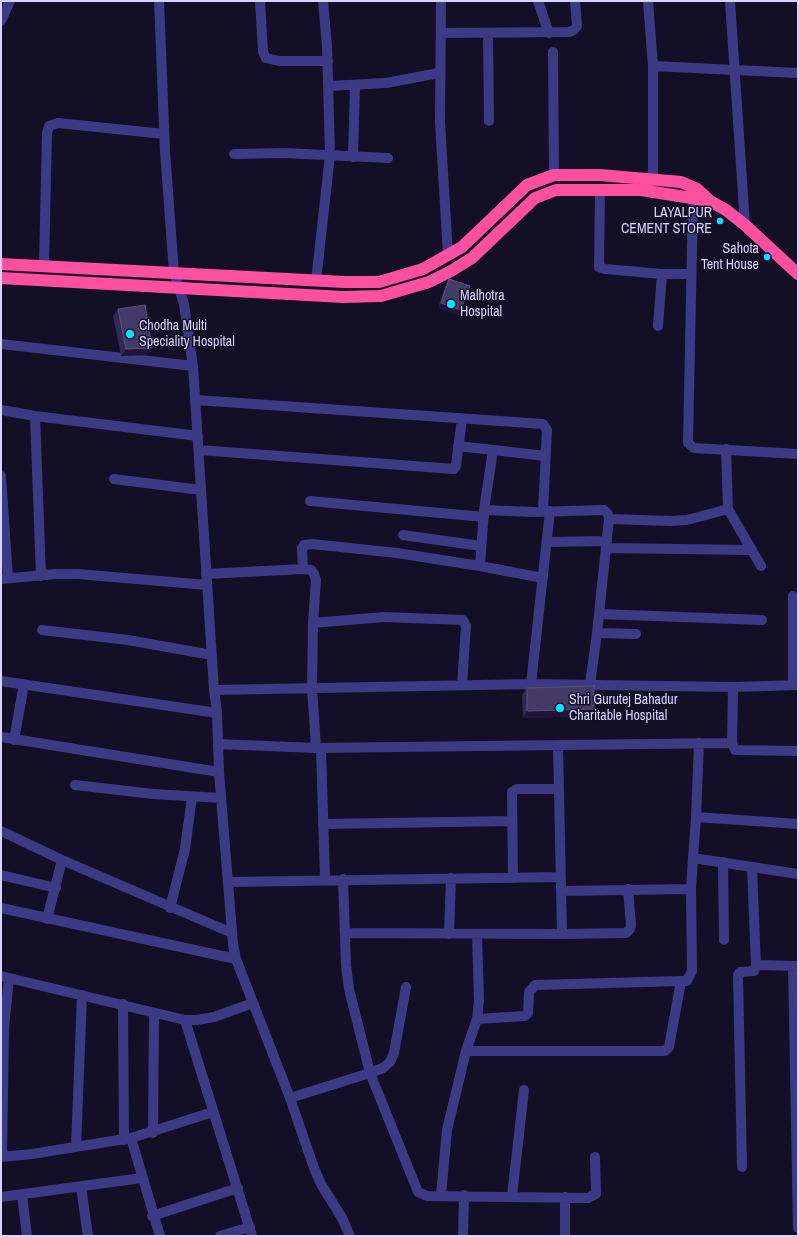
<!DOCTYPE html>
<style>
body{margin:0}
#map{position:relative;width:799px;height:1237px;overflow:hidden;background:#130f26;font-family:"Archivo Narrow",sans-serif}
canvas{display:block}
.frame{position:absolute;inset:0;border:2px solid #d9d4ff;pointer-events:none}
</style>
<div id="map">
<canvas width="799" height="1237"></canvas>
<div class="frame"></div>
</div>
<script>
const ctx = document.querySelector('canvas').getContext('2d');
ctx.lineJoin = 'round';
const shape = rows => new Path2D(rows.map(r => 'M' + r).join(''));
function strokePath(path, color, width, dash) { ctx.strokeStyle = color; ctx.lineWidth = width; ctx.lineCap = dash ? 'butt' : 'round'; ctx.setLineDash(dash || []); ctx.stroke(path); }
function fill(path, color) { ctx.fillStyle = color; ctx.fill(path, 'evenodd'); }
function label(font, color, halo, rows, align = 'center') {
  ctx.font = font + ' "Archivo Narrow",sans-serif'; ctx.lineWidth = 3; ctx.setLineDash([]); ctx.textBaseline = 'middle'; ctx.strokeStyle = halo; ctx.fillStyle = color; for (const [text, x, y, turn = 0] of rows) {
    ctx.save(); ctx.translate(x, y); ctx.rotate((+turn || 0) * Math.PI / 180); ctx.textAlign = isNaN(turn) ? turn : align; if (halo) ctx.strokeText(text, 0, 0); ctx.fillText(text, 0, 0); ctx.restore();
  }
}
strokePath(shape([
 [159,1,165,151,174,273,184,304,193,366,214,690,217,713,219,772,233,944,236,959,290,1098,314,1168,321,1184,342,1218,350,1236],
 [260,1,263,52,266,58,279,61,328,61],
 [441,1,440,122,448,255],
 [538,1,549,33],
 [648,1,653,66,653,179],
 [730,1,745,225],
 [1,21,10,1],
 [441,33,569,32,574,30,577,26,575,1],
 [488,34,489,121],
 [553,52,554,175],
 [653,66,798,73],
 [329,86,386,83,439,73],
 [234,154,284,153,388,158],
 [353,157,355,85],
 [600,190,599,267,605,269,662,274,691,274],
 [693,199,688,443,694,448,798,454],
 [44,265,47,133,49,126,58,123,164,134],
 [316,281,330,155,327,46,323,1],
 [658,326,662,274],
 [1,344,193,366],
 [196,400,543,424,547,430,543,511],
 [1,410,35,416,198,436],
 [35,416,41,576],
 [458,446,546,456],
 [726,449,728,509],
 [199,450,454,469,456,466,462,419],
 [1,476,8,578],
 [114,479,201,490],
 [310,501,484,517],
 [484,510,533,512,604,510,608,514,609,519,671,521,687,520,728,509,761,566],
 [403,535,481,546],
 [547,542,607,541],
 [606,548,752,550],
 [480,566,484,510,493,450],
 [303,569,302,548,304,545,312,544,397,553,480,566,543,578],
 [206,574,303,569,311,570,314,574,316,580,313,623,312,687,316,748],
 [1,579,55,574,78,574,207,585],
 [793,596,793,685],
 [599,614,762,620],
 [313,623,384,617,463,620,466,626,462,685],
 [42,630,128,640,212,655],
 [597,633,636,634],
 [1,681,217,713],
 [531,684,550,511],
 [590,684,597,633,609,519],
 [733,687,732,743,735,750,798,751],
 [214,690,531,684,733,687,798,685],
 [1,737,219,772],
 [14,740,24,684],
 [699,743,696,817,798,824],
 [218,744,316,748,732,743],
 [558,745,562,934],
 [321,748,325,879],
 [75,785,153,794,221,798],
 [323,824,512,821],
 [1,831,62,860,232,933],
 [693,858,696,817],
 [723,862,724,940],
 [752,868,756,965,798,966],
 [1,875,56,888],
 [513,878,512,792,517,789,559,789],
 [343,879,346,965,349,989,370,1073,418,1192,427,1196,588,1198,596,1194,595,1157],
 [228,882,561,877],
 [561,891,691,889],
 [1,908,236,959],
 [170,908,185,849,192,797],
 [47,919,62,860],
 [345,933,562,934,626,933,630,929,631,925,628,889],
 [449,934,451,878],
 [793,966,798,1228],
 [1,976,185,1020,197,1020,214,1017,253,1003],
 [123,1004,124,1140],
 [477,1019,525,1016,528,1013,529,992,535,985,681,981],
 [185,1020,252,1236],
 [466,1051,665,1051,669,1047,681,981,687,981,692,971,691,889,693,858,798,874],
 [290,1098,370,1073,383,1068,390,1062,394,1053,406,987],
 [153,1133,154,1013],
 [131,1138,160,1236],
 [76,1147,82,995],
 [1,1157,32,1154,131,1138,213,1112],
 [2,1157,4,1028,9,978],
 [742,1167,738,975,740,972,754,971,756,965],
 [81,1187,88,1236],
 [22,1195,27,1236],
 [441,1195,447,1130,466,1051,477,1019,479,1000,477,934],
 [512,1196,524,1090],
 [1,1197,142,1178],
 [565,1197,565,1236],
 [152,1216,238,1188],
 [220,1236,250,1227],
 [463,1236,464,1195]
]), '#3d3a85', 10);
strokePath(shape([
 [1,264,344,282,379,282,423,269,462,247,527,185,554,175,600,175,681,182,697,189,710,201,726,210,745,225,798,274],
 [1,278,343,297,381,296,429,282,451,271,472,258,535,198,556,190,641,190,710,201]
]), '#ff4fa3', 12);
fill(shape([
 [449,279,461,310,458,315,438,308,446,283],
 [118,309,147,355,121,356,113,316],
 [527,688,594,709,589,716,523,718,522,695]
]), '#312854');
fill(shape([
 [441,303,461,310,458,315,438,308],
 [152,348,147,355,121,356,126,349],
 [594,709,589,716,523,718,527,711]
]), '#1d163a');
const building = shape([
 [449,279,470,286,461,310,441,303,449,279],
 [145,305,152,348,126,349,118,309,145,305],
 [594,686,594,709,527,711,527,688,594,686]
]);
fill(building, '#433a66');
strokePath(building, '#5a527e', 1);
for (const [x, y, r, color] of [
 [720,221,4,"#00e5ff"],
 [767,257,4,"#00e5ff"],
 [451,304,5,"#00e5ff"],
 [130,334,5,"#00e5ff"],
 [560,708,5,"#00e5ff"]
]) { const dot = new Path2D(); dot.arc(x, y, r, 0, 2 * Math.PI); ctx.fillStyle = color; ctx.fill(dot); strokePath(dot, '#130f26', 1.5); }
label('14px', '#d9d4ff', '#130f26', [
 ["LAYALPUR",712,213,"right"],
 ["CEMENT STORE",712,229,"right"],
 ["Sahota",759,249,"right"],
 ["Tent House",759,265,"right"],
 ["Malhotra",460,296],
 ["Hospital",460,312],
 ["Chodha Multi",139,326],
 ["Speciality Hospital",139,342],
 ["Shri Gurutej Bahadur",569,700],
 ["Charitable Hospital",569,716]
], 'left');
</script>
